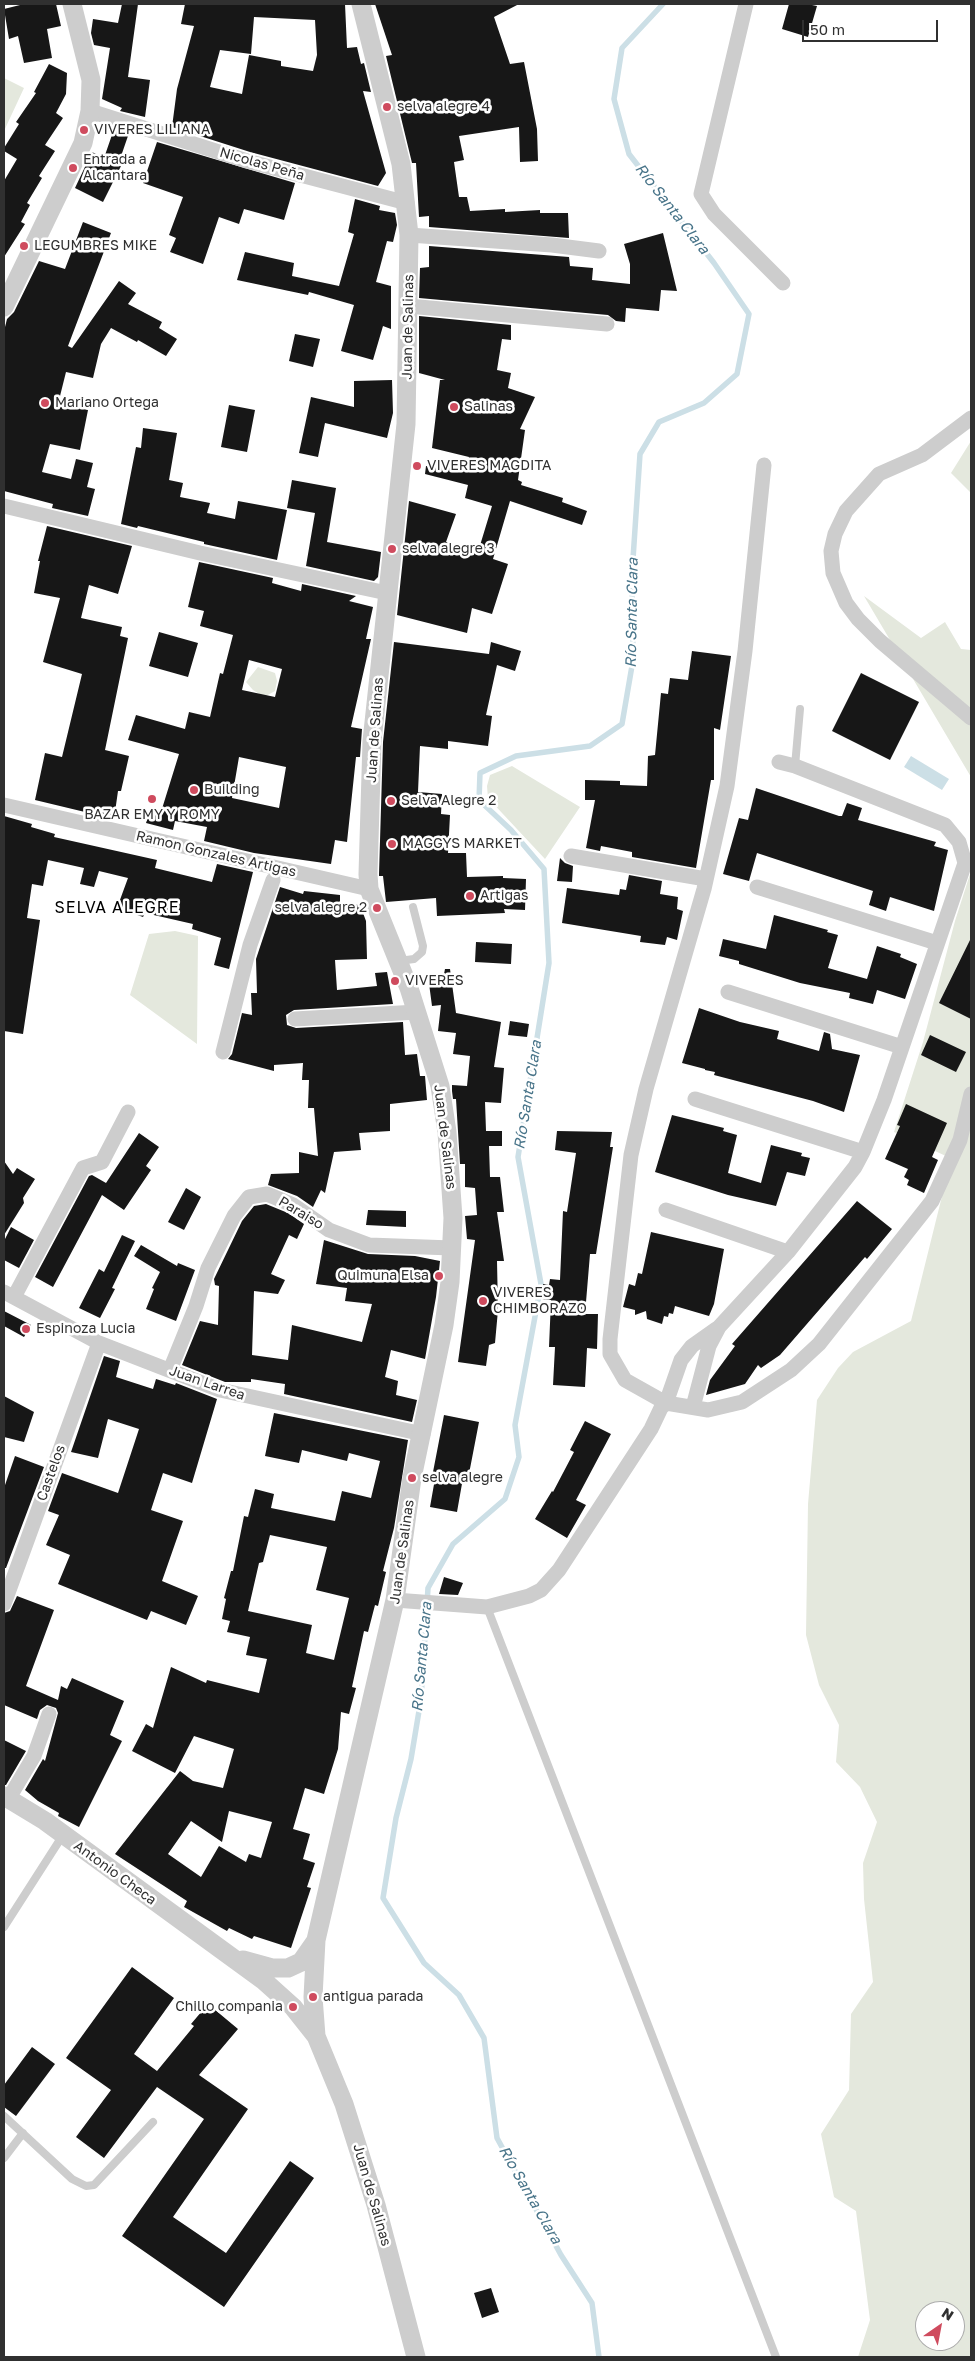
<!DOCTYPE html>
<meta charset="utf-8">
<style>
body{margin:0}
#map{position:relative;width:975px;height:2361px;overflow:hidden;background:#fff;font-family:"Golos Text",sans-serif}
canvas{display:block}
.frame{position:absolute;inset:0;border:5px solid #303030;pointer-events:none}
.north{position:absolute;left:915px;top:2301px;width:50px;height:50px;box-sizing:border-box;background:#fff;border:1px solid #acacac;border-radius:50%;rotate:33deg;font-size:14px;font-weight:700;line-height:20px;text-align:center;color:#303030}
.north::after{content:'';display:block;margin:auto;width:18px;height:22px;background:#cf4b5e;clip-path:polygon(50% 0,100% 100%,50% 72%,0 100%)}
.scale{position:absolute;left:802px;top:20px;width:136px;height:22px;box-sizing:border-box;border:2px solid #303030;border-top:0;padding-left:6px;font-size:15px;line-height:18px;white-space:nowrap;color:#303030;-webkit-text-stroke:4px #fff;paint-order:stroke}
</style>
<div id="map">
<canvas width="975" height="2361"></canvas>
<div class="frame"></div>
<div class="north">N</div>
<div class="scale">50 m</div>
</div>
<script>
const ctx = document.querySelector('canvas').getContext('2d');
ctx.lineJoin = 'round';
function fill(path, color) { ctx.fillStyle = color; ctx.fill(path, 'evenodd'); }
const shape = rows => new Path2D(rows.map(r => 'M' + r).join(''));
function strokePath(path, color, width, dash) { ctx.strokeStyle = color; ctx.lineWidth = width; ctx.lineCap = dash ? 'butt' : 'round'; ctx.setLineDash(dash || []); ctx.stroke(path); }
function label(font, color, halo, rows, align = 'center') {
  ctx.font = font + ' "Golos Text",sans-serif'; ctx.lineWidth = 5; ctx.setLineDash([]); ctx.textBaseline = 'middle'; ctx.strokeStyle = halo; ctx.fillStyle = color; for (const [text, x, y, turn = 0] of rows) {
    ctx.save(); ctx.translate(x, y); ctx.rotate((+turn || 0) * Math.PI / 180); ctx.textAlign = isNaN(turn) ? turn : align; if (halo) ctx.strokeText(text, 0, 0); ctx.fillText(text, 0, 0); ctx.restore();
  }
}
fill(shape([
 [4,78,24,88,4,131],
 [971,441,971,493,951,473],
 [864,596,921,638,945,622,961,649,971,650,971,777],
 [258,667,275,673,277,681,275,691,264,697,253,690,246,682],
 [512,766,580,807,545,859,488,798,487,786,490,775],
 [971,871,971,2357,858,2357,870,2320,856,2211,834,2197,821,2134,849,2090,851,2014,873,1982,864,1899,863,1863,877,1822,860,1787,836,1762,839,1725,819,1685,806,1635,808,1504,817,1400,838,1368,853,1352,911,1321,948,1172,948,1157,894,1132,923,1042,955,921],
 [925,2311,955,2311,955,2341,925,2341],
 [175,931,198,936,197,1044,130,995,149,934]
]), '#e4e8dd');
fill(shape([
 [911,756,949,779,942,790,904,767]
]), '#ccdfe6');
strokePath(shape([
 [599,2357,592,2303,561,2255,497,2138,484,2038,459,1995,424,1963,383,1898,396,1818,411,1759,421,1699,428,1588,453,1544,505,1499,519,1457,515,1425,541,1284,518,1157,549,963,544,869,511,830,479,800,480,773,516,756,590,746,622,724,633,660,632,574,640,454,659,422,704,403,737,374,749,314,714,263,629,154,614,99,622,48,663,4]
]), '#ccdfe6', 5.5);
fill(shape([
 [24,4,56,4,61,26,47,29,52,58,24,63,18,36,9,39,4,9],
 [122,4,138,4,128,77,150,80,145,117,120,111,122,108,102,99,110,48,94,45,91,33,93,19,118,23],
 [185,4,345,4,347,48,357,47,361,64,364,63,371,92,363,91,386,173,378,186,250,152,172,127,177,89,194,26,181,24],
 [254,17,315,20,317,55,313,71,281,66,281,61,249,55,242,94,210,87,220,50,251,54],
 [375,4,519,4,494,17,510,64,524,62,537,129,538,161,520,162,519,127,459,136,464,160,454,162,459,197,467,197,470,211,505,209,505,212,540,210,540,213,568,213,569,238,429,227,429,216,419,217,416,163,412,163,386,56,392,55],
 [789,4,807,4,817,6,808,37,782,29],
 [49,64,67,73,66,94,56,113,63,118,45,145,55,151,39,176,42,178,27,203,30,205,21,222,25,224,4,257,4,181,17,159,4,151,4,148,19,124,16,122,36,93,34,92],
 [114,129,129,133,118,165,121,166,103,202,75,188,92,152,104,158],
 [157,142,295,183,284,220,244,209,239,224,219,217,203,264,170,252,176,238,169,235,183,197,143,183],
 [355,199,380,206,379,210,395,213,397,225,393,242,387,241,376,282,391,286,391,329,383,326,373,360,341,351,354,305,309,292,308,295,237,280,245,252,294,263,292,276,339,286,354,234,348,232],
 [83,222,111,233,68,346,72,348,119,281,136,293,128,304,162,322,159,328,177,339,166,356,138,340,137,342,111,328,101,344,93,378,66,372,58,404,88,410,80,450,50,444,42,472,71,479,76,459,93,463,87,487,95,489,88,516,52,508,53,504,4,491,4,331,7,319,14,312,39,261,65,269],
 [663,233,677,291,661,290,659,311,626,308,625,322,616,321,608,315,419,298,420,268,429,267,429,246,569,257,570,266,593,268,592,280,630,284,630,264,624,244],
 [419,316,511,325,511,340,502,339,497,370,511,373,508,388,535,397,520,429,525,430,518,480,522,482,521,485,563,498,562,502,587,511,582,525,510,501,493,559,508,564,492,614,472,608,467,633,397,615,409,501,456,514,446,542,478,552,492,506,465,498,468,485,425,474,426,466,467,469,469,457,432,448,440,380,445,380,419,373],
 [295,334,320,339,313,367,289,361],
 [392,380,393,413,387,438,325,423,318,457,299,453,311,397,354,407,354,381],
 [229,405,255,410,247,452,221,447],
 [143,428,177,433,169,480,183,483,180,497,210,503,207,513,235,519,238,501,287,510,277,560,204,544,204,542,138,526,137,528,121,524,136,447,141,448],
 [292,480,336,488,327,542,381,552,378,577,374,581,306,566,315,513,287,508],
 [47,526,132,546,118,594,89,585,81,618,122,627,120,636,128,638,105,750,129,756,121,791,118,791,114,819,35,800,45,753,62,757,82,674,43,662,60,598,34,593,40,561,38,561],
 [199,562,273,578,272,583,301,591,302,584,356,596,349,601,373,607,366,639,371,639,351,727,362,729,360,757,356,757,347,842,335,840,331,864,254,853,204,841,207,827,175,821,173,830,146,823,150,810,161,812,179,754,128,740,136,715,185,729,189,712,210,717,220,673,223,674,233,635,200,626,204,611,188,607],
 [249,660,282,669,275,697,242,690],
 [239,757,286,767,279,808,232,798],
 [159,632,198,643,188,677,149,666],
 [394,642,489,654,491,642,521,651,515,671,497,665,486,715,492,716,488,746,448,741,448,749,420,746,418,792,442,794,441,814,450,815,448,853,466,853,467,877,503,876,503,878,526,879,525,910,504,909,505,913,437,916,436,898,386,902,383,876,379,876,379,874,383,742],
 [692,651,731,656,720,730,714,728,714,780,711,780,696,868,632,857,632,852,601,846,600,851,586,848,595,800,585,800,585,780,620,781,620,785,647,786,648,756,655,755,661,693,668,694,670,678,688,680],
 [861,673,919,702,890,760,832,731],
 [756,788,839,816,842,816,847,803,862,808,858,820,936,842,934,846,948,850,934,911,890,897,886,911,869,905,873,891,757,853,749,881,723,874,739,818,748,820],
 [4,816,32,824,31,827,55,834,54,837,157,860,155,868,212,882,217,864,253,872,229,969,214,965,221,938,192,929,193,924,145,913,143,917,117,908,128,878,99,871,94,887,80,884,84,868,48,860,43,886,32,884,27,918,40,920,23,1034,4,1031],
 [560,858,565,863,573,866,572,882,557,881],
 [629,875,662,881,660,894,678,897,677,909,683,911,677,940,667,937,665,945,640,942,641,936,562,923,567,888,619,895,620,889,626,890],
 [280,887,303,894,304,891,340,895,340,903,360,905,366,921,367,959,335,960,337,990,377,986,375,973,387,972,393,1004,294,1010,286,1015,287,1025,296,1028,403,1022,405,1055,417,1054,420,1076,425,1076,427,1100,390,1104,390,1131,359,1133,361,1150,334,1152,325,1193,321,1190,313,1207,297,1196,268,1185,271,1174,299,1173,299,1152,318,1156,314,1108,308,1108,309,1080,302,1080,303,1063,274,1065,274,1071,228,1059,232,1054,242,1013,252,1015,251,993,257,993,256,959],
 [774,915,828,930,827,932,838,935,828,968,867,979,877,946,901,954,900,957,917,964,905,999,877,990,873,1004,849,998,850,993,800,983,739,964,739,961,719,956,723,939,766,949],
 [971,938,971,1019,939,1003],
 [476,942,512,944,511,964,475,962],
 [445,969,450,969,456,1013,501,1022,494,1067,504,1068,501,1103,485,1102,486,1131,502,1131,502,1146,489,1146,490,1177,500,1177,504,1212,497,1212,504,1261,497,1261,498,1310,495,1343,489,1345,486,1366,458,1362,475,1240,467,1239,465,1216,477,1215,475,1188,465,1187,465,1164,460,1164,456,1099,453,1099,452,1091,452,1085,467,1086,470,1056,453,1054,456,1033,438,1031,441,1005,432,1006,428,976,444,974],
 [699,1008,740,1022,779,1031,777,1039,819,1051,824,1032,830,1034,832,1049,860,1055,844,1112,813,1101,714,1075,715,1072,705,1070,705,1069,682,1063],
 [510,1021,529,1024,527,1037,508,1035],
 [930,1035,966,1052,956,1072,921,1055],
 [906,1104,947,1123,932,1157,938,1160,924,1193,907,1185,909,1180,904,1177,908,1169,885,1159,900,1126,897,1125],
 [672,1115,724,1128,723,1131,737,1135,728,1173,761,1183,771,1145,802,1153,801,1156,810,1158,805,1176,787,1172,776,1206,728,1195,655,1172],
 [557,1131,612,1132,610,1147,613,1147,596,1254,590,1254,585,1314,598,1314,597,1349,587,1348,585,1387,553,1385,555,1347,549,1347,551,1300,542,1299,543,1284,549,1285,550,1279,560,1280,563,1211,567,1212,576,1153,555,1150],
 [139,1133,159,1147,146,1166,151,1170,124,1210,102,1195,53,1287,35,1277,89,1176,92,1175,106,1183],
 [4,1161,13,1174,17,1168,35,1179,23,1198,24,1203,4,1235],
 [186,1188,201,1197,184,1230,168,1222],
 [857,1201,892,1229,867,1259,865,1257,780,1355,761,1368,758,1365,745,1384,706,1395,710,1380,735,1346,732,1344],
 [266,1204,288,1213,304,1224,297,1239,289,1235,271,1274,285,1280,278,1294,254,1291,252,1355,288,1360,292,1325,362,1342,372,1304,345,1301,347,1288,316,1284,324,1240,368,1254,415,1256,440,1261,436,1297,425,1359,391,1350,385,1377,398,1381,396,1395,417,1400,412,1422,284,1394,285,1384,251,1379,251,1382,225,1382,182,1365,200,1321,218,1325,219,1286,215,1285,214,1279,242,1221,254,1206],
 [368,1210,406,1211,406,1227,366,1225],
 [11,1227,34,1240,19,1268,4,1260,4,1241],
 [651,1232,724,1249,714,1304,709,1316,675,1306,673,1314,669,1313,668,1317,664,1316,662,1324,647,1319,646,1311,635,1315,635,1310,623,1307,629,1284,635,1286,638,1273,642,1274],
 [122,1235,135,1241,112,1288,115,1289,100,1318,79,1308,99,1269,104,1272],
 [141,1245,177,1266,178,1263,195,1270,176,1321,146,1309,154,1289,152,1288,160,1272,134,1256],
 [4,1311,31,1325,24,1337,4,1326],
 [104,1356,120,1361,116,1377,153,1389,156,1379,175,1385,176,1383,217,1399,192,1483,163,1473,151,1510,183,1521,162,1581,198,1596,186,1625,151,1611,147,1620,58,1584,70,1555,46,1545,59,1515,48,1511,62,1473,118,1493,139,1429,108,1419,98,1458,71,1452],
 [4,1396,34,1412,24,1442,4,1437],
 [274,1413,408,1440,394,1528,383,1571,386,1572,378,1606,375,1605,368,1632,364,1631,352,1687,356,1688,349,1714,341,1712,338,1749,324,1794,305,1788,293,1829,310,1834,303,1859,315,1863,307,1887,311,1888,291,1948,254,1936,252,1939,229,1928,227,1931,184,1907,187,1901,115,1854,180,1771,193,1781,223,1788,234,1749,194,1736,175,1773,132,1751,146,1724,153,1728,171,1667,206,1683,207,1680,259,1693,267,1659,246,1655,250,1637,227,1632,230,1621,222,1619,226,1599,224,1598,231,1571,233,1571,244,1516,248,1517,255,1489,274,1494,271,1508,335,1521,342,1491,371,1498,380,1461,349,1453,347,1461,302,1450,299,1463,265,1456],
 [270,1535,327,1547,316,1590,349,1598,334,1660,306,1653,312,1625,248,1611,259,1563,263,1562],
 [229,1811,272,1822,261,1858,249,1854,246,1862,219,1846,201,1877,168,1854,191,1821,222,1842],
 [444,1415,479,1422,468,1479,463,1478,457,1512,430,1507,436,1473,433,1472],
 [585,1421,611,1434,576,1500,586,1505,567,1538,535,1519,552,1491,553,1492,574,1452,570,1450],
 [15,1456,44,1467,6,1568,4,1568,4,1488],
 [444,1577,463,1583,458,1595,439,1594],
 [17,1596,54,1610,26,1686,58,1700,61,1686,67,1689,72,1678,124,1701,110,1735,122,1741,79,1827,58,1816,59,1813,38,1801,25,1790,43,1759,45,1761,58,1713,56,1708,47,1705,40,1710,37,1719,4,1705,4,1613,10,1611],
 [4,1740,26,1751,6,1785,4,1785],
 [132,1967,174,1998,134,2054,157,2071,194,2026,191,2024,208,2004,238,2029,199,2075,248,2109,173,2217,226,2253,290,2161,314,2178,224,2307,122,2236,204,2119,157,2087,104,2158,76,2137,111,2090,66,2058],
 [32,2047,55,2064,16,2116,4,2107,4,2085],
 [491,2288,499,2312,482,2318,474,2293]
]), '#171717');
strokePath(shape([
 [795,766,800,709],
 [399,961,414,959,422,952,423,946,413,907],
 [487,1607,776,2357],
 [4,1927,63,1835],
 [4,2116,72,2179,86,2186,94,2185,153,2122],
 [4,2158,23,2133]
]), '#cdcdcd', 8);
strokePath(shape([
 [746,4,701,194,714,214,783,283],
 [90,111,247,161,407,203],
 [409,235,552,245,599,251],
 [408,306,607,324],
 [971,418,922,455,879,474,846,511,835,534,831,551,833,573,846,603,858,619,880,641,971,718],
 [764,465,745,651,727,786,704,889,646,1089,631,1155,610,1339,610,1354,625,1380,666,1403,708,1410,742,1402,791,1370,819,1344,932,1201,960,1140,971,1094],
 [4,506,200,553,387,593],
 [4,805,369,889],
 [571,856,706,879],
 [757,887,937,943],
 [728,992,902,1047],
 [295,1019,417,1012],
 [223,1052,250,945,273,880],
 [695,1099,863,1152],
 [666,1210,788,1252],
 [4,1292,99,1343,220,1390,423,1434],
 [14,1297,83,1168,102,1162,128,1112],
 [170,1370,196,1306,208,1268,234,1216,249,1197,267,1194,293,1205,329,1230,369,1245,452,1248],
 [693,1407,709,1346,719,1327,788,1252,855,1167,863,1152,884,1100,965,863,959,842,945,825,795,766,779,762],
 [395,1600,487,1607,529,1596,541,1590,559,1570,651,1429,661,1408,666,1403,681,1360,692,1346,716,1329],
 [4,1604,99,1343],
 [9,1798,34,1756,49,1714]
]), '#cdcdcd', 15);
strokePath(shape([
 [4,307,83,143,90,111,91,80,72,4],
 [4,1796,45,1821,263,1980,293,2007,316,2036,344,2104,376,2205,416,2357],
 [243,1960,272,1968,288,1968,301,1962,315,1942],
 [316,2036,313,1997,316,1940,395,1600,412,1478,444,1325,450,1282,453,1218,447,1132,440,1086,409,988,369,889,368,874,372,741,406,424,409,235,401,164,361,4]
]), '#cdcdcd', 19);
for (const [x, y, r, color] of [
 [387,107,5,"#cf4b5e"],
 [84,130,5,"#cf4b5e"],
 [73,168,5,"#cf4b5e"],
 [24,246,5,"#cf4b5e"],
 [45,403,5,"#cf4b5e"],
 [454,407,5,"#cf4b5e"],
 [417,466,5,"#cf4b5e"],
 [392,549,5,"#cf4b5e"],
 [194,790,5,"#cf4b5e"],
 [152,799,5,"#cf4b5e"],
 [391,801,5,"#cf4b5e"],
 [392,844,5,"#cf4b5e"],
 [470,896,5,"#cf4b5e"],
 [377,908,5,"#cf4b5e"],
 [395,981,5,"#cf4b5e"],
 [439,1276,5,"#cf4b5e"],
 [483,1301,5,"#cf4b5e"],
 [26,1329,5,"#cf4b5e"],
 [412,1478,5,"#cf4b5e"],
 [313,1997,5,"#cf4b5e"],
 [293,2007,5,"#cf4b5e"]
]) { const dot = new Path2D(); dot.arc(x, y, r, 0, 2 * Math.PI); ctx.fillStyle = color; ctx.fill(dot); strokePath(dot, '#fff', 2); }
label('14px', '#303030', '#fff', [
 ["selva alegre 4",397,107],
 ["VIVERES LILIANA",94,130],
 ["Entrada a",83,160],
 ["Alcantara",83,176],
 ["LEGUMBRES MIKE",34,246],
 ["Mariano Ortega",55,403],
 ["Salinas",464,407],
 ["VIVERES MAGDITA",427,466],
 ["selva alegre 3",402,549],
 ["Building",204,790],
 ["Selva Alegre 2",401,801],
 ["BAZAR EMY Y ROMY",152,815,"center"],
 ["MAGGYS MARKET",402,844],
 ["Artigas",480,896],
 ["selva alegre 2",367,908,"right"],
 ["VIVERES",405,981],
 ["Quimuna Elsa",429,1276,"right"],
 ["VIVERES",493,1293],
 ["CHIMBORAZO",493,1309],
 ["Espinoza Lucia",36,1329],
 ["selva alegre",422,1478],
 ["antigua parada",323,1997],
 ["Chillo compania",283,2007,"right"]
], 'left');
label('14px', '#303030', '#fff', [
 ["Nicolas Peña",262,164,16],
 ["Juan de Salinas",408,327,-89],
 ["Juan de Salinas",375,730,-86],
 ["Ramon Gonzales Artigas",216,854,13],
 ["Juan de Salinas",445,1137,83],
 ["Paraiso",301,1213,31],
 ["Juan Larrea",207,1383,19],
 ["Castelos",51,1473,-70],
 ["Juan de Salinas",402,1552,-82],
 ["Antonio Checa",115,1873,36],
 ["Juan de Salinas",372,2195,74]
]);
label('italic 15px', '#487489', '#fff', [
 ["Río Santa Clara",672,209,52],
 ["Río Santa Clara",632,613,-89],
 ["Río Santa Clara",528,1095,-81],
 ["Río Santa Clara",422,1657,-85],
 ["Río Santa Clara",530,2195,60]
]);
ctx.letterSpacing = '1px';
label('16px', '#000', '#fff', [
 ["SELVA ALEGRE",117,908]
]);
ctx.letterSpacing = '0px';
</script>
